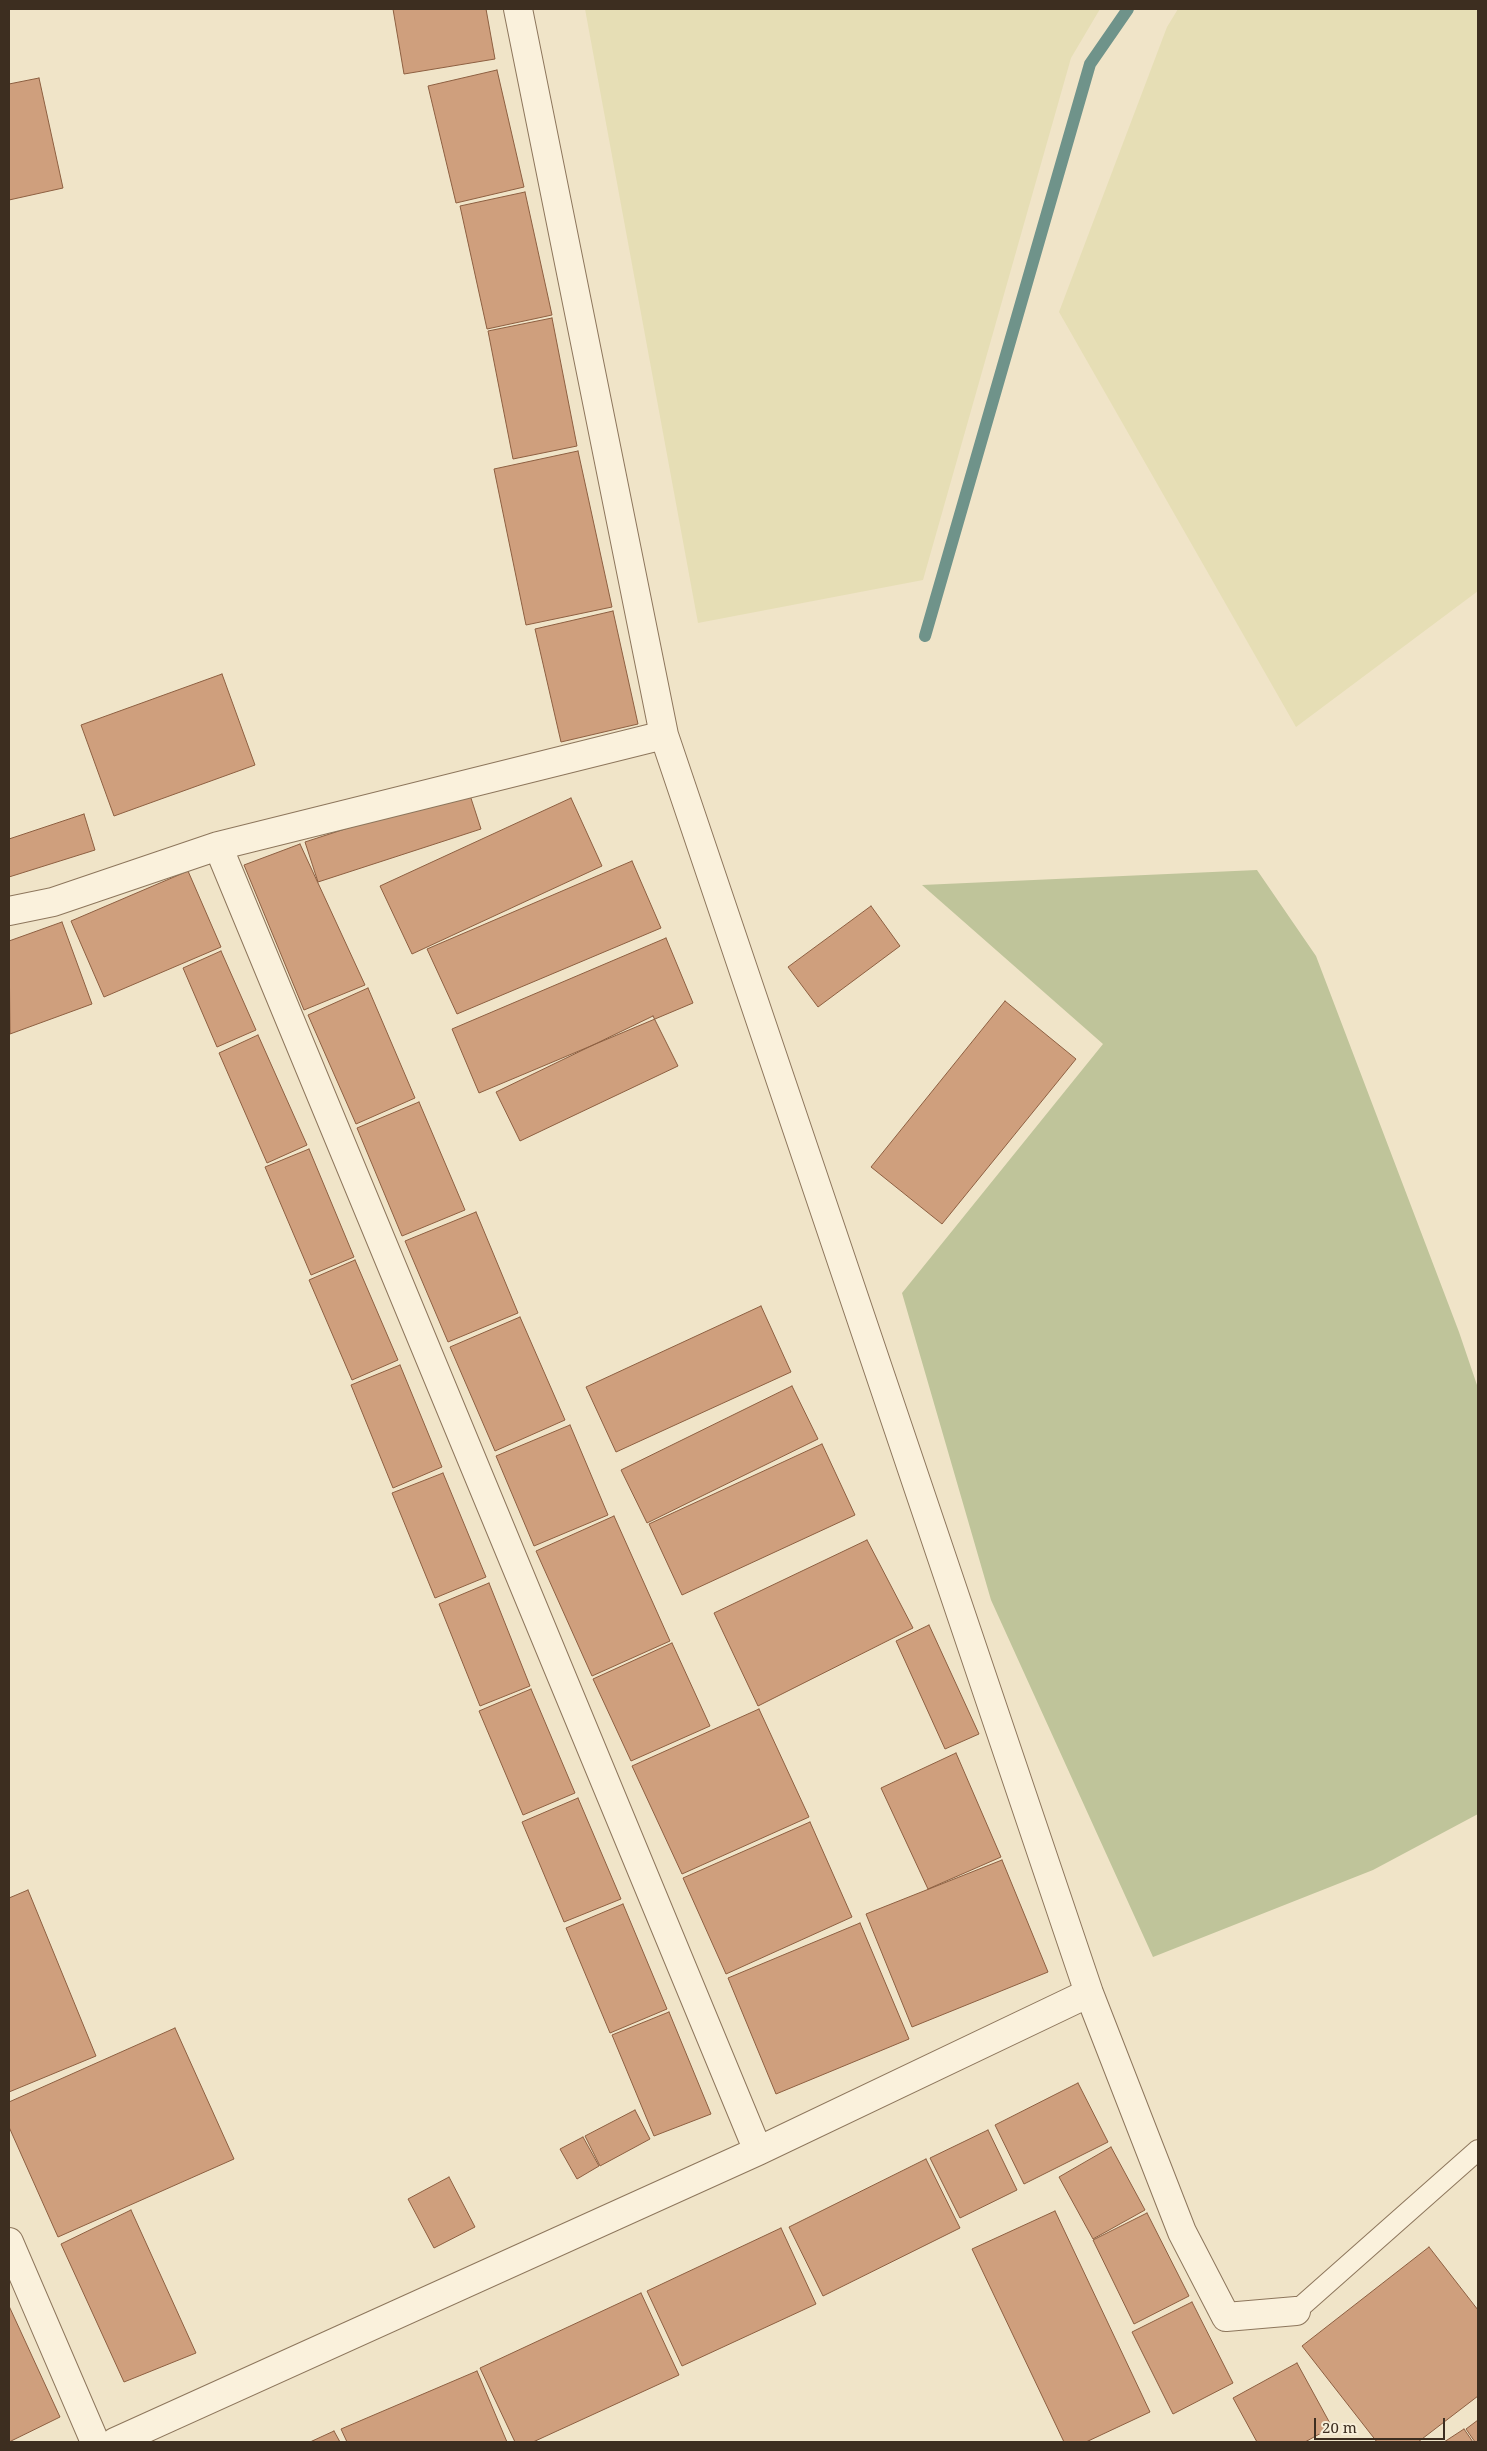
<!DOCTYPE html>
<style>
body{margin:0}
#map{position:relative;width:1487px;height:2451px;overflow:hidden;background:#f0e4c8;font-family:"Noto Serif",serif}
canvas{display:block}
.frame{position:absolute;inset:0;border:10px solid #3d2e20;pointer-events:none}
.scale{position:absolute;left:1314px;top:2418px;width:131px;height:22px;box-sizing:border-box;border:2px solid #3d2e20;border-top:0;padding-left:6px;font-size:15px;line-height:18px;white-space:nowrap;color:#3d2e20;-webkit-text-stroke:4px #f7eed8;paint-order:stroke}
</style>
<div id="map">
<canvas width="1487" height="2451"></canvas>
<div class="frame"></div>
<div class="scale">20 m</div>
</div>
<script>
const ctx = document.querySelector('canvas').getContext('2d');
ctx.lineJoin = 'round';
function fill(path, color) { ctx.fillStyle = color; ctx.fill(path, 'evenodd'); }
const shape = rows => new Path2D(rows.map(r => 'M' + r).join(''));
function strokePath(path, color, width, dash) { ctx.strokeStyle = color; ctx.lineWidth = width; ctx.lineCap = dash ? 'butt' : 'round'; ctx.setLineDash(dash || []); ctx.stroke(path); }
fill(shape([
 [585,9,1100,9,1071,58,923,580,698,623],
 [1178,9,1478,9,1478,591,1296,727,1059,312,1167,27]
]), '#e6deb5');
fill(shape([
 [1257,870,1316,956,1459,1332,1478,1388,1478,1814,1373,1870,1153,1957,991,1600,902,1293,1103,1044,922,885]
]), '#bfc49a');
strokePath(shape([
 [925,636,1090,64,1128,9]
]), '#6f938a', 12);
const building = shape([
 [393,9,486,9,495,59,404,74,393,9],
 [497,70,524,187,456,203,428,86,497,70],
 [39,78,63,188,9,200,9,84,39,78],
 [525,192,552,315,487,329,460,206,525,192],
 [552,318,577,446,513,459,488,331,552,318],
 [578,451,612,607,526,625,494,469,578,451],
 [613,611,638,724,561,742,535,629,613,611],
 [222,674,255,765,114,816,81,725,222,674],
 [468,789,481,829,318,882,305,842,468,789],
 [571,798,602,866,412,954,380,886,571,798],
 [84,814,95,850,9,877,9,839,84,814],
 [300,844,365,985,304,1010,244,865,300,844],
 [632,861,661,928,457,1014,427,949,632,861],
 [188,871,221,947,104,997,71,921,188,871],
 [871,906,900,946,818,1007,788,967,871,906],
 [62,922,92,1004,10,1034,9,941,62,922],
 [666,938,693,1003,479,1093,452,1029,666,938],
 [221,951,256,1030,217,1047,183,968,221,951],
 [368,988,415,1098,356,1124,308,1015,368,988],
 [1005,1001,1076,1059,942,1224,871,1167,1005,1001],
 [653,1016,678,1066,520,1141,496,1092,653,1016],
 [258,1035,307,1145,267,1163,219,1053,258,1035],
 [419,1102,465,1210,402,1236,357,1128,419,1102],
 [309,1149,354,1257,311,1275,265,1167,309,1149],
 [476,1212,518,1313,448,1342,405,1241,476,1212],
 [355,1260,398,1360,352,1380,309,1280,355,1260],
 [761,1306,791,1372,616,1452,586,1387,761,1306],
 [520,1317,565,1420,495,1451,450,1347,520,1317],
 [400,1365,442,1467,393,1488,351,1385,400,1365],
 [792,1386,818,1439,647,1523,621,1470,792,1386],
 [570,1425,608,1515,534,1546,496,1456,570,1425],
 [822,1444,855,1515,682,1595,649,1524,822,1444],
 [443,1473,486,1577,435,1598,392,1493,443,1473],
 [614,1516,670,1641,592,1676,536,1551,614,1516],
 [867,1540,913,1628,758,1706,714,1613,867,1540],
 [489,1583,530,1686,480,1706,439,1604,489,1583],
 [929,1625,979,1734,945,1749,896,1641,929,1625],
 [672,1643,710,1726,631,1761,593,1679,672,1643],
 [531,1689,575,1793,523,1815,479,1711,531,1689],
 [759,1709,809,1817,682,1874,632,1766,759,1709],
 [956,1753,1001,1857,928,1889,881,1788,956,1753],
 [578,1798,621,1899,564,1922,522,1822,578,1798],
 [810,1822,852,1917,726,1974,683,1878,810,1822],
 [1002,1860,1048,1972,912,2027,866,1914,1002,1860],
 [28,1890,96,2056,9,2092,9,1898,28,1890],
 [623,1904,667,2009,610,2033,566,1928,623,1904],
 [860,1923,909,2039,776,2094,728,1978,860,1923],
 [669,2012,711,2114,654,2136,612,2035,669,2012],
 [175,2028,234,2159,58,2237,9,2127,9,2102,175,2028],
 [1078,2083,1108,2142,1024,2184,995,2125,1078,2083],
 [635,2110,650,2139,600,2166,585,2136,635,2110],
 [988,2130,1017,2190,960,2218,930,2158,988,2130],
 [583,2137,599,2166,577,2179,560,2149,583,2137],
 [1111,2147,1145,2210,1093,2239,1059,2177,1111,2147],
 [926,2159,960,2228,823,2296,789,2227,926,2159],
 [449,2177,475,2227,434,2248,408,2199,449,2177],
 [131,2210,196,2353,124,2382,61,2244,131,2210],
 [1055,2211,1150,2412,1086,2442,1064,2442,972,2249,1055,2211],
 [1147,2213,1189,2296,1134,2324,1093,2240,1147,2213],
 [781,2228,816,2304,682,2366,647,2291,781,2228],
 [1429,2247,1478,2310,1478,2396,1418,2442,1377,2442,1302,2346,1429,2247],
 [641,2293,679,2375,533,2442,515,2442,480,2368,641,2293],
 [1192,2302,1233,2383,1173,2414,1132,2332,1192,2302],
 [9,2306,60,2417,9,2442,9,2306],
 [1297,2363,1332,2427,1305,2442,1257,2442,1233,2398,1297,2363],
 [477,2371,507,2442,347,2442,341,2429,477,2371],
 [1478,2420,1478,2442,1475,2442,1466,2429,1478,2420],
 [1464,2429,1473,2442,1444,2442,1464,2429],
 [334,2431,340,2442,310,2442,334,2431]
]);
fill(building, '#cf9f7d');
strokePath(building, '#8d5f41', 1);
const service = shape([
 [1296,2311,1478,2150]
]);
const minor = shape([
 [518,9,664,735,1089,1993,1182,2232,1226,2317,1296,2311],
 [218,846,758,2151],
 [9,911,53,902,218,846,664,735],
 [9,2242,95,2442],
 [115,2442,758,2151,1089,1993]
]);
strokePath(service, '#8d765c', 22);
strokePath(minor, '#8d765c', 30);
strokePath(service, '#faf1dc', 20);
strokePath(minor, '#faf1dc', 28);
</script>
